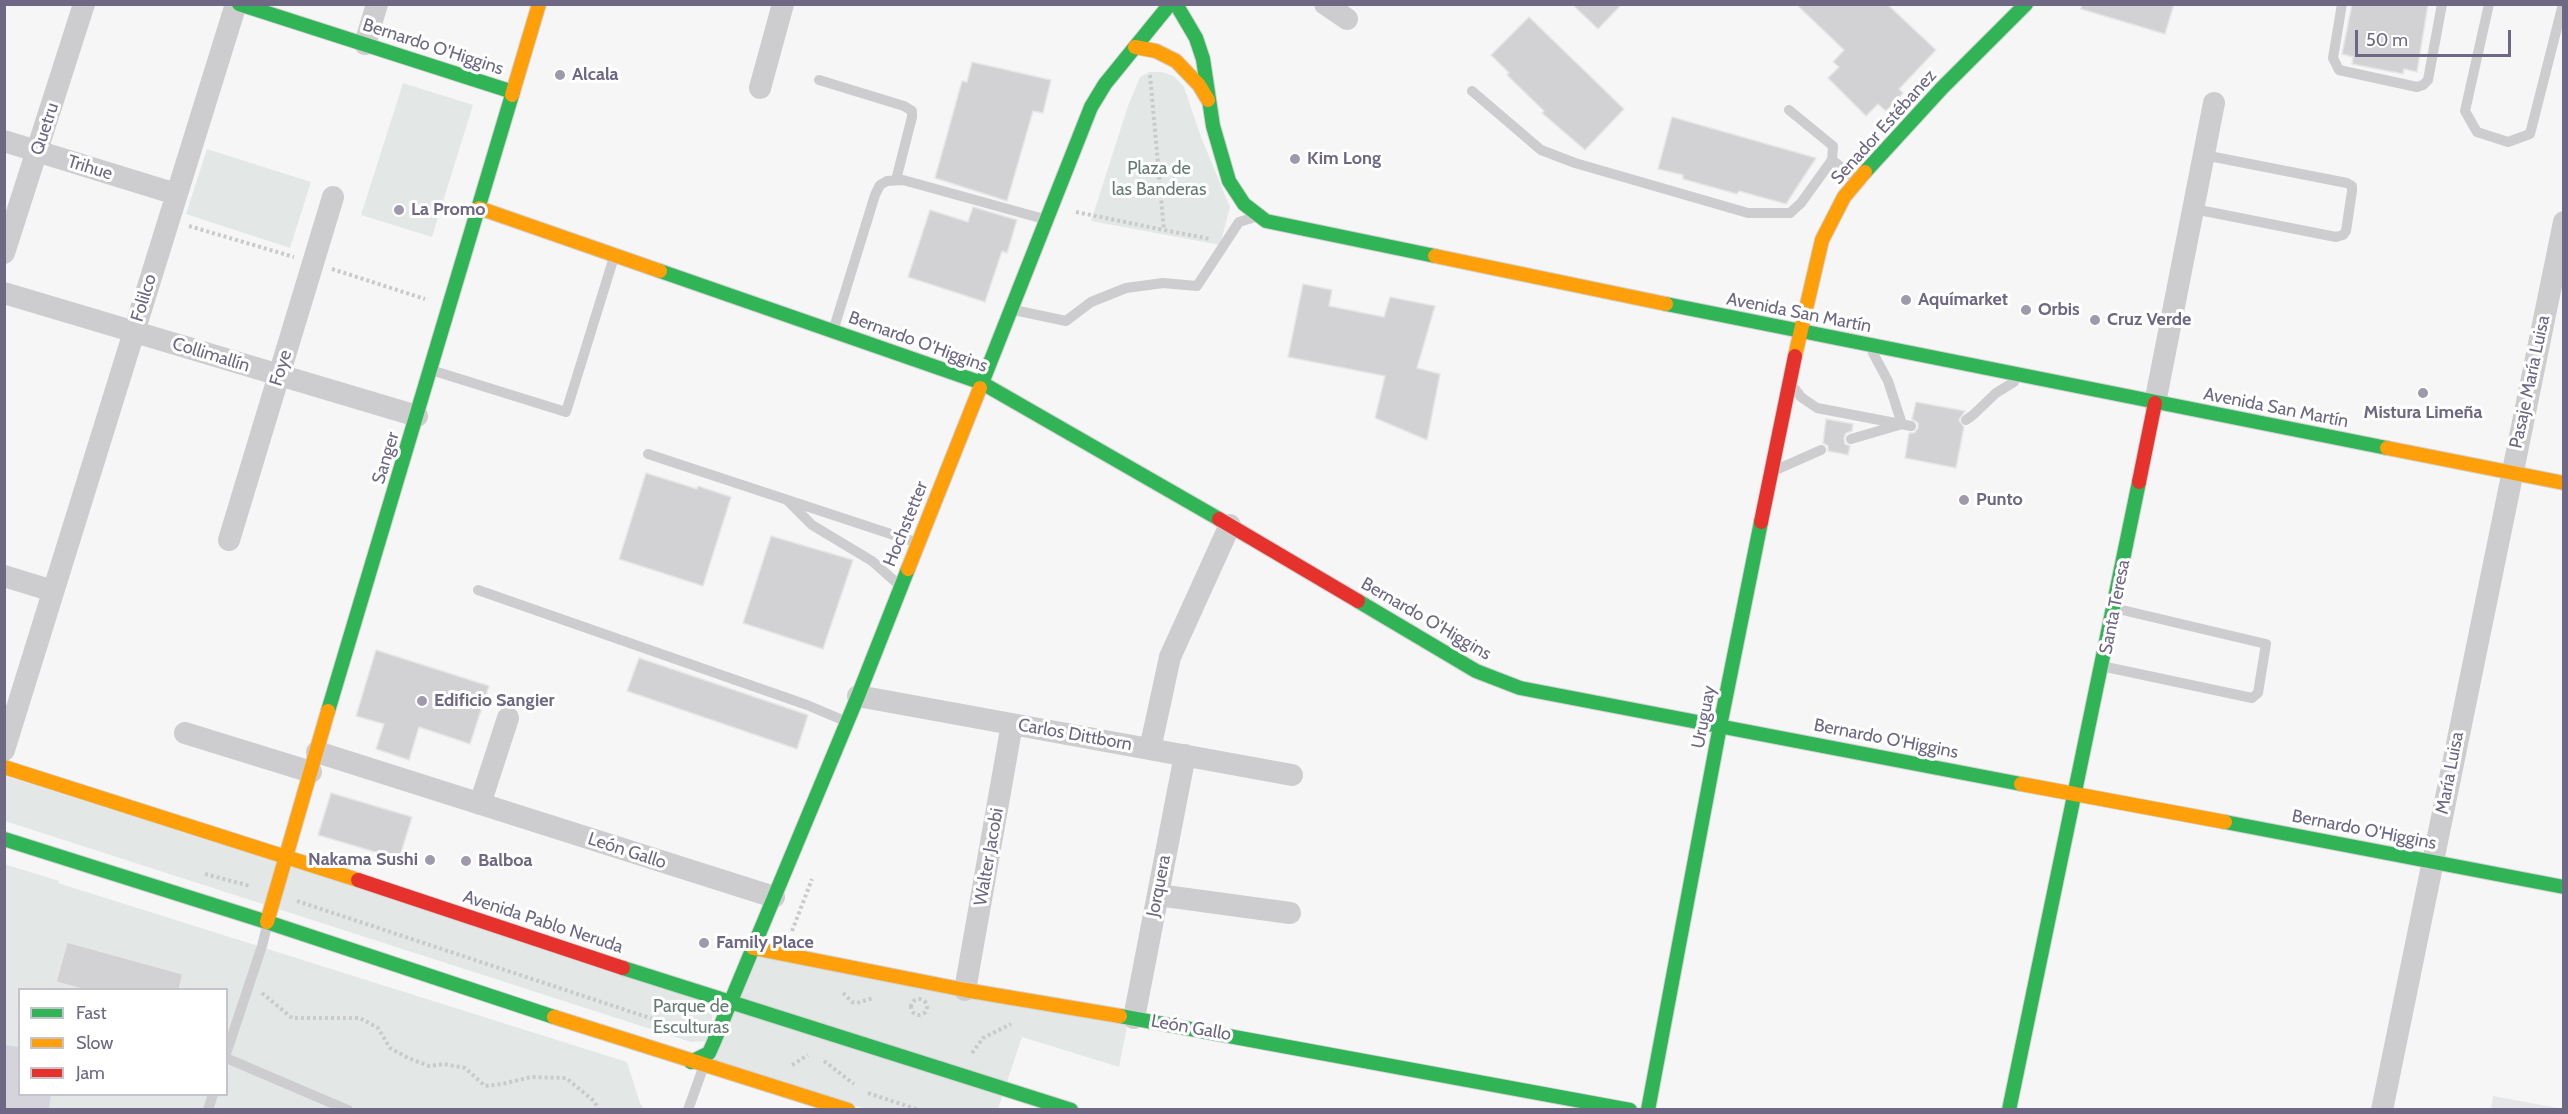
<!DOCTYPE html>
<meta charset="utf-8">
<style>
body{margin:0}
#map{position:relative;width:2568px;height:1114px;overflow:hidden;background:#f6f6f6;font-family:Cabin,sans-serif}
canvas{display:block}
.frame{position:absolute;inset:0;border:6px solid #6e6884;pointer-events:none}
.legend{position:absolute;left:18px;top:988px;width:210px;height:108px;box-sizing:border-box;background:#fff;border:2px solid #c5c3ce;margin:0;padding:8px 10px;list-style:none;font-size:18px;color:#6e6884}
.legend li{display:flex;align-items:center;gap:12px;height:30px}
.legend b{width:30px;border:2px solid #c5c3ce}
.scale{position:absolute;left:2355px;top:30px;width:156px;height:27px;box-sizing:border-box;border:3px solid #6e6884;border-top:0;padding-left:8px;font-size:18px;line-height:21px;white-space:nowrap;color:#6e6884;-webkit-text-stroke:4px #fff;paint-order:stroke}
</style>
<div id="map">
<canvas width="2568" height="1114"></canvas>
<div class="frame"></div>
<ul class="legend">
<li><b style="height:8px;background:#30b455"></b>Fast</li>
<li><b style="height:8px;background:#ff9f0a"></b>Slow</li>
<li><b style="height:8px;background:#e5322d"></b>Jam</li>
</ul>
<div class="scale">50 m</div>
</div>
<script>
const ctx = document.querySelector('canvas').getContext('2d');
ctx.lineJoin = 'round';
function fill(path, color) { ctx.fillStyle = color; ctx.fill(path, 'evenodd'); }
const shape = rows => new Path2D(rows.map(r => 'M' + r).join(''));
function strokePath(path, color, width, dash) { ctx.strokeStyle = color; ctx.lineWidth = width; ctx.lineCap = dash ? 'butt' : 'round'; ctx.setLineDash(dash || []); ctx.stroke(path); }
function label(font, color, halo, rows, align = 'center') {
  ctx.font = font + ' Cabin,sans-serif'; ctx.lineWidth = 6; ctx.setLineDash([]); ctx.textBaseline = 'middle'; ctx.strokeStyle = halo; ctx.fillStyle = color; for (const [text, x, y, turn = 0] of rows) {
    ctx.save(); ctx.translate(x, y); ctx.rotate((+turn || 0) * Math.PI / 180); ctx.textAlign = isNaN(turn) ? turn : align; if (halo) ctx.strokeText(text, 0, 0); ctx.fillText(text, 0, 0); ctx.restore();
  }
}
fill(shape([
 [2493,1096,2563,1109,2491,1109]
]), '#e5e6e8');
fill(shape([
 [1149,72,1162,72,1174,76,1184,87,1201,137,1230,207,1220,245,1091,221,1128,106,1140,77],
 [403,83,473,105,432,237,361,215],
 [207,149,311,182,290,248,186,214],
 [5,776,714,1000,709,1041,691,1042,5,821],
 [4,864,59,881,58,883,627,1062,640,1103,644,1109,5,1109],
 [20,990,226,990,226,1094,20,1094],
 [759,955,1128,1022,1119,1067,1022,1037,998,1109,866,1109,710,1063]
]), '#e3e8e6');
fill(shape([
 [5,1045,19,1047,20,1094,51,1095,49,1109,5,1109]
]), '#d5d4dd');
const building = shape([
 [1572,4,1622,4,1598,29,1572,4],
 [1796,4,1887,4,1936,50,1899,89,1903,93,1886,111,1878,104,1866,116,1828,78,1839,67,1833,62,1844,50,1796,4],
 [2082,4,2174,4,2165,34,2081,9,2082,4],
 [2352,4,2428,4,2417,72,2404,69,2403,74,2352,64,2353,57,2342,54,2352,4],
 [1529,17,1624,109,1585,150,1542,113,1544,111,1507,75,1509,73,1491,55,1529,17],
 [972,62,1051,80,1043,113,1033,111,1007,201,935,178,962,81,967,82,972,62],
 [1672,117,1816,158,1786,204,1739,191,1737,194,1683,179,1683,175,1658,169,1672,117],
 [973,207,1017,220,1007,253,1002,251,985,302,908,277,930,210,968,222,973,207],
 [1303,284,1332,290,1329,306,1384,317,1390,297,1435,306,1417,368,1440,374,1427,440,1375,418,1385,376,1288,357,1303,284],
 [1916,402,1965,411,1959,420,1964,427,1956,468,1905,458,1909,433,1914,433,1918,428,1918,423,1912,419,1916,402],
 [1826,419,1853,424,1852,431,1846,433,1844,438,1845,444,1850,446,1848,455,1828,451,1828,446,1823,443,1826,419],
 [646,473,697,489,698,486,731,497,703,586,619,559,646,473],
 [771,536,853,560,823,649,743,623,771,536],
 [376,650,489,686,470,744,419,727,409,760,376,749,384,724,356,716,376,650],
 [639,658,808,715,797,749,627,691,639,658],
 [331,793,412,817,399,859,318,835,331,793],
 [67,942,183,974,179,990,85,990,56,982,67,942]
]);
fill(building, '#d2d2d4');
strokePath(building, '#e6e6e6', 1.5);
const fast = shape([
 [239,4,513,92],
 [1176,4,1196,38,1203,59,1213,126,1229,181,1244,204,1266,221,1435,256],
 [1865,172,1942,88,2026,4],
 [660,271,982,383,1219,519],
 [1666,304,2387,448],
 [980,388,1091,107,1105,84,1170,4],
 [1358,601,1476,671,1520,688,2021,784],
 [328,711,512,95],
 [2225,822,2564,887],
 [4,839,267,922,554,1017],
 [623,968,1071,1110],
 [1120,1016,1630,1110],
 [691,1062,709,1053,713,1044,858,696,908,569],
 [1648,1110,1720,726,1761,522],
 [2009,1110,2139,482]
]);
const slow = shape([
 [1135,47,1156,51,1176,61,1199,85,1208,100],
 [512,95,539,4],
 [479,208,660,271],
 [1435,256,1666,304],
 [1795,356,1822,240,1844,197,1865,172],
 [2387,448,2564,483],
 [908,569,980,388],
 [4,767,358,880],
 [2021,784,2225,822],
 [267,922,328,711],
 [753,948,965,990,1120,1016],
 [554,1017,848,1110]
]);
const jam = shape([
 [2139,482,2155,403],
 [1219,519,1358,601],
 [1761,522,1795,356],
 [358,880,623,968]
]);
strokePath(fast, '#d2d2d4', 16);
strokePath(slow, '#d2d2d4', 16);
strokePath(jam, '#d2d2d4', 16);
strokePath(shape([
 [1150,75,1164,230,1210,239],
 [1076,212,1164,230],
 [189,226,294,257],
 [332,269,425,299],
 [205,874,250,886],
 [297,901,692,1032],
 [792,931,812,879],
 [262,993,292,1018,360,1018,378,1028,390,1048,408,1058,429,1066,444,1064,465,1068,485,1086,502,1084,531,1077,566,1078,594,1101,599,1110],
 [843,993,852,1002,857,1003,873,998],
 '911 1007a8 8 0 1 1 16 0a8 8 0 1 1-16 0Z',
 [972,1053,983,1038,1011,1024],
 [824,1061,854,1084],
 [792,1065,808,1055],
 [868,1093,919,1110]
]), '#cacacc', 4, [3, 3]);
strokePath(shape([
 [2342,4,2333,58,2339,70,2417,87,2423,85,2428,80,2442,4],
 [2489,4,2465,111,2477,132,2508,142,2530,134,2563,4],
 [819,80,904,106,912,111,912,117,896,180],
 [1472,91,1541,150,1575,163,1748,213,1790,213,1801,203,1832,160],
 [1789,110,1833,146,1832,160,1855,178],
 [2194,209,2336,237,2343,235,2346,231,2352,191,2352,186,2347,183,2204,155],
 [1014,310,1066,321,1091,302,1126,288,1163,283,1197,286,1239,222,1252,218],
 [834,328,875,195,880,185,887,181,903,180,1044,219],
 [1873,353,1888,381,1902,424],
 [431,370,566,412,614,257],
 [1795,389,1801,397,1817,408,1911,426],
 [1966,420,1973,415,1996,393,2014,382],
 [1851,439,1899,425],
 [648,454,915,542],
 [1778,469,1821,450],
 [787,500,812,525,872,561,898,584],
 [478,590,807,705,845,721],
 [2106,667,2252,698,2258,693,2266,644,2118,609],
 [226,1054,262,946,267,926],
 [226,1058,348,1110],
 [208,1110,213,1094],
 [688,1110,703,1068]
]), '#cdcccf', 10);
strokePath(shape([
 [1325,4,1347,19],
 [365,44,377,4],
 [760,88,783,4],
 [4,141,176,194],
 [4,253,84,4],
 [4,293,417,416],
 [2155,403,2214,103],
 [229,540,333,197],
 [4,576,53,591],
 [858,696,1292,775],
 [185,733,311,772],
 [1150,749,1170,657,1230,525],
 [4,750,236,4],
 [317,752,774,897],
 [480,804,508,718],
 [1158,895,1290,913],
 [965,990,1012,724],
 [1134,1018,1185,755],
 [2382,1110,2564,222]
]), '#cdcccf', 22);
strokePath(fast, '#30b455', 14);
strokePath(slow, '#ff9f0a', 14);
strokePath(jam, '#e5322d', 14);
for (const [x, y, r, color] of [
 [560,75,6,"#9e9aac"],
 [1295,159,6,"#9e9aac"],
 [399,210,6,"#9e9aac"],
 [1906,300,6,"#9e9aac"],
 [2026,310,6,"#9e9aac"],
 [2095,320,6,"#9e9aac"],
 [2423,393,6,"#9e9aac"],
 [1964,500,6,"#9e9aac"],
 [422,701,6,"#9e9aac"],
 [430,860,6,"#9e9aac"],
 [466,861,6,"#9e9aac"],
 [704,943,6,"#9e9aac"]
]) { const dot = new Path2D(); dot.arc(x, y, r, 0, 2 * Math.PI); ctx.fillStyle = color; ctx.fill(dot); strokePath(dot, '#fff', 2); }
label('18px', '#6e6884', '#fff', [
 ["Bernardo O'Higgins",433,47,18],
 ["Senador Estébanez",1884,127,-48],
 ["Quetru",45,129,-72],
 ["Trihue",90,168,17],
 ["Folilco",144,298,-73],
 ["Avenida San Martín",1799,313,11],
 ["Bernardo O'Higgins",918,342,20],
 ["Collimallín",211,355,17],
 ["Foye",281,368,-73],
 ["Pasaje María Luisa",2530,382,-78],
 ["Avenida San Martín",2276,408,11],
 ["Sanger",386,458,-73],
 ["Hochstetter",906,524,-68],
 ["Santa Teresa",2115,607,-79],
 ["Bernardo O'Higgins",1426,619,30],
 ["Uruguay",1704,717,-79],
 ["Carlos Dittborn",1075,735,10],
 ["Bernardo O'Higgins",1886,739,11],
 ["María Luisa",2450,773,-79],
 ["Bernardo O'Higgins",2364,830,11],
 ["León Gallo",627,851,18],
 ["Walter Jacobi",989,857,-80],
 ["Jorquera",1159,886,-79],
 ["Avenida Pablo Neruda",543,922,18],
 ["León Gallo",1191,1028,10]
]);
label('bold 18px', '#6e6884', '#fff', [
 ["Alcala",572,75],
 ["Kim Long",1307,159],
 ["La Promo",411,210],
 ["Aquímarket",1918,300],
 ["Orbis",2038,310],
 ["Cruz Verde",2107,320],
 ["Mistura Limeña",2423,413,"center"],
 ["Punto",1976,500],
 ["Edificio Sangier",434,701],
 ["Nakama Sushi",418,860,"right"],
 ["Balboa",478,861],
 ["Family Place",716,943]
], 'left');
label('18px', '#677b73', '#fff', [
 ["Plaza de",1159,169],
 ["las Banderas",1159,190],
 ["Parque de",691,1007],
 ["Esculturas",691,1028]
]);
</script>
